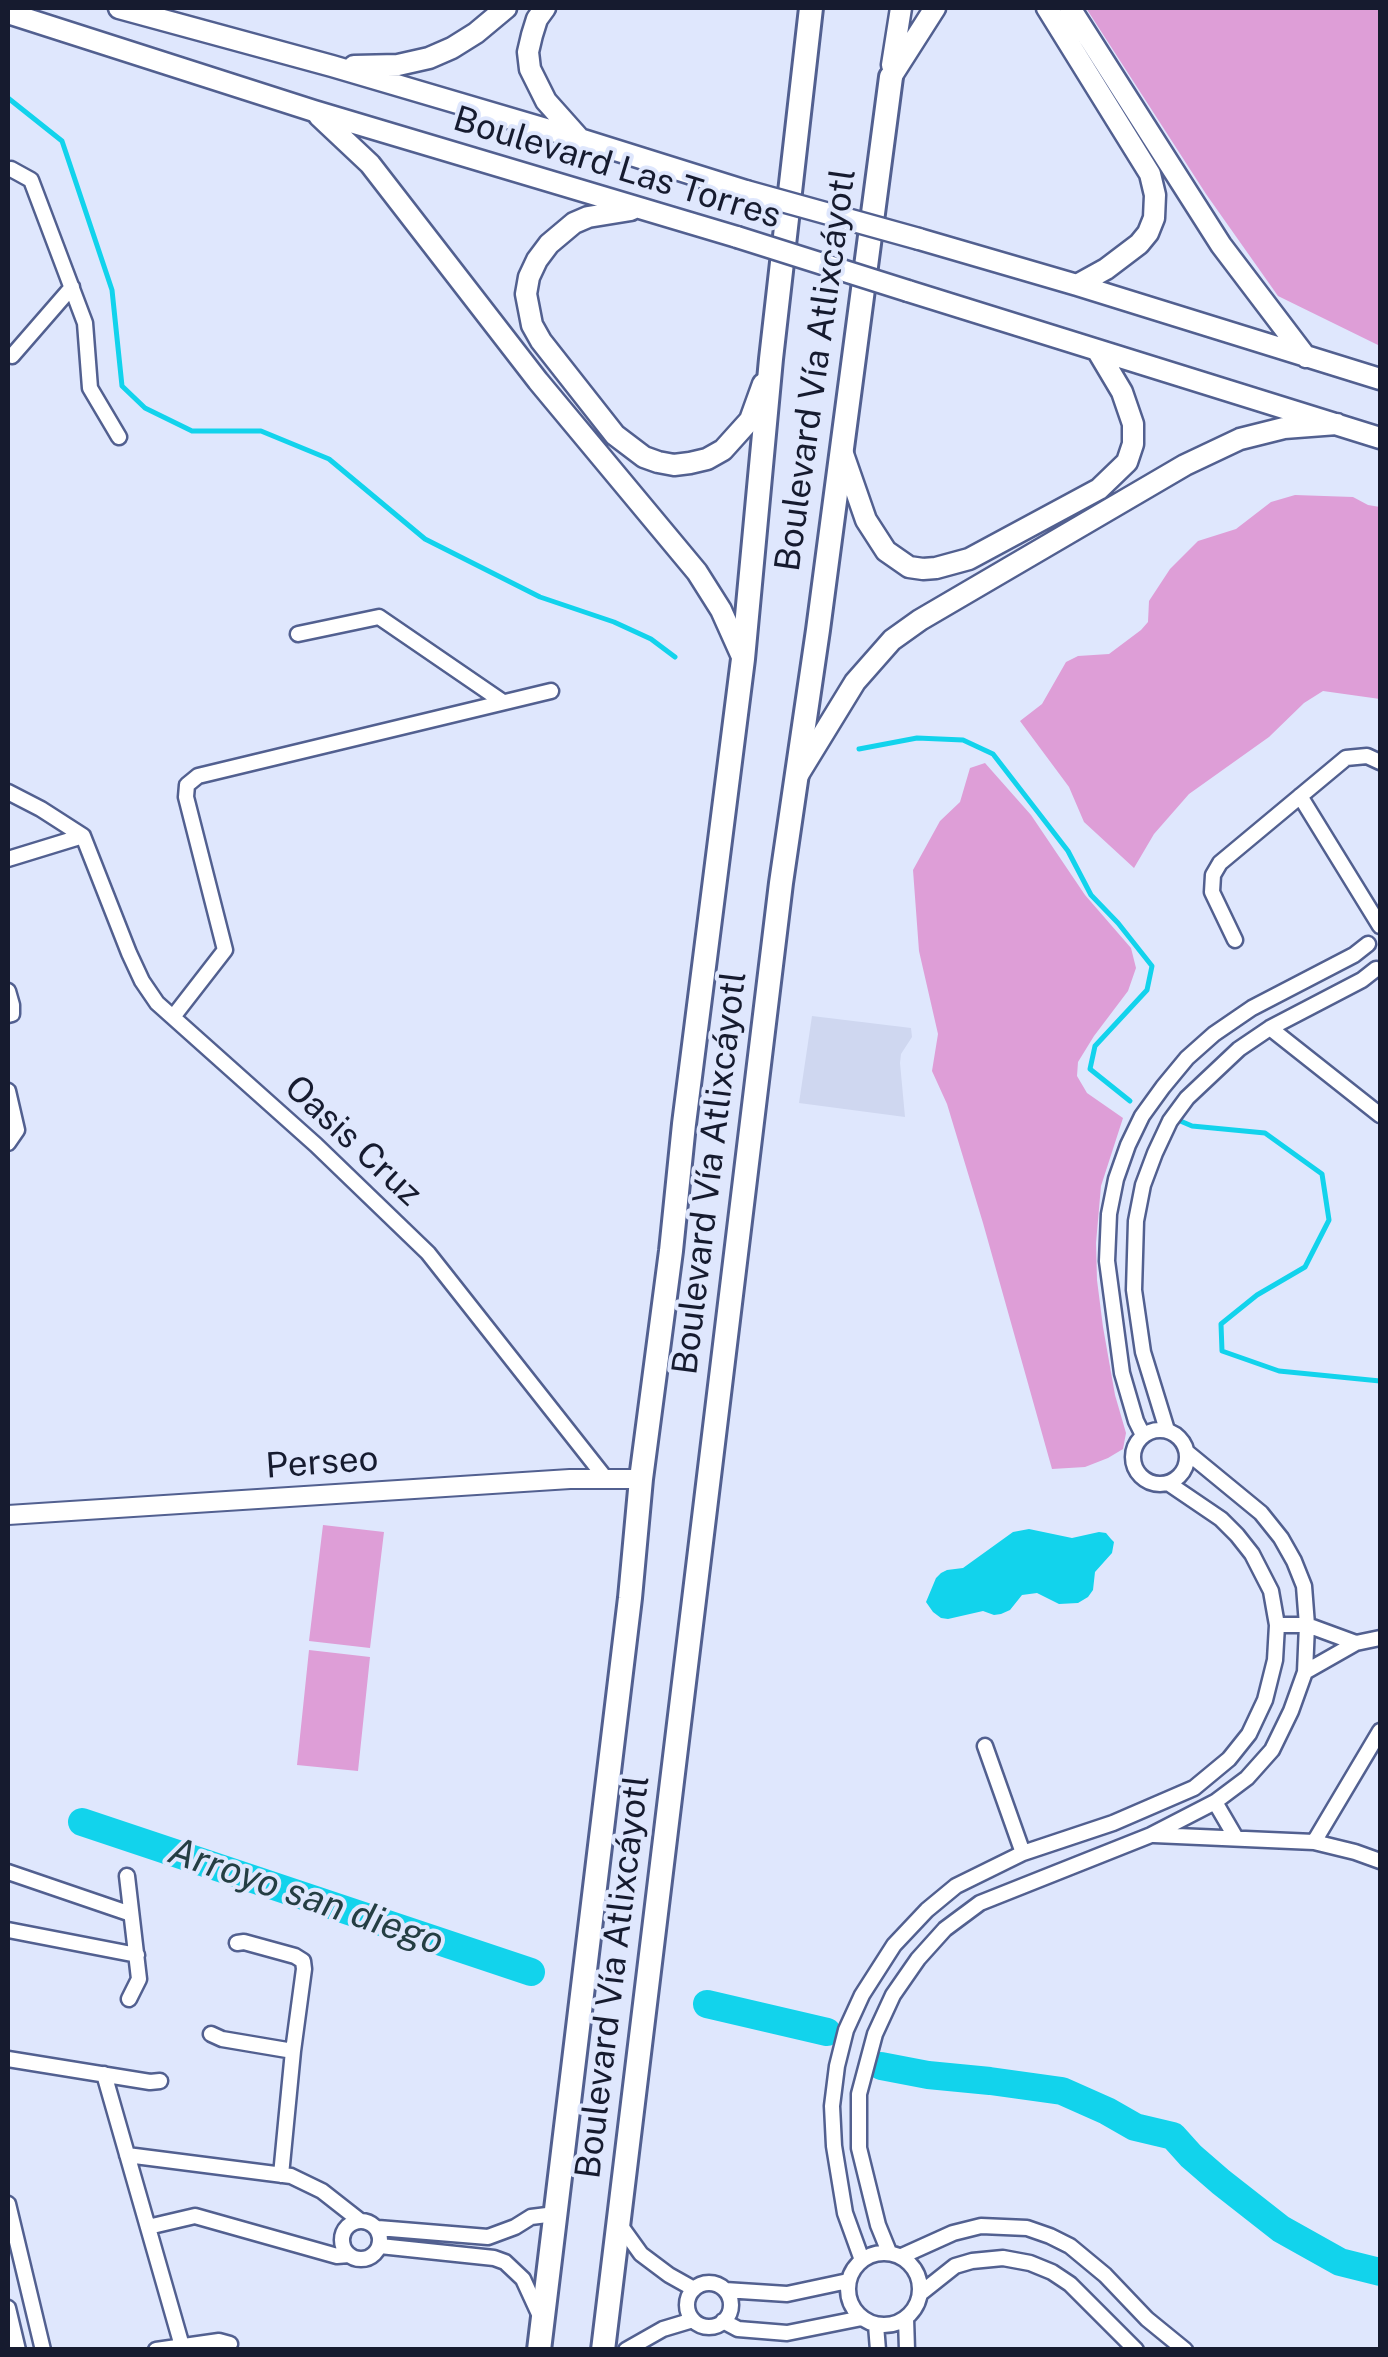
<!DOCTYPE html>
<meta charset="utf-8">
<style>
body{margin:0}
#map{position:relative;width:1388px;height:2357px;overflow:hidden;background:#dfe7fd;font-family:"Public Sans",sans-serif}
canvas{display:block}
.frame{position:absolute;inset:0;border:10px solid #161b2f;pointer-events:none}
</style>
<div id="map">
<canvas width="1388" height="2357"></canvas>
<div class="frame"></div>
</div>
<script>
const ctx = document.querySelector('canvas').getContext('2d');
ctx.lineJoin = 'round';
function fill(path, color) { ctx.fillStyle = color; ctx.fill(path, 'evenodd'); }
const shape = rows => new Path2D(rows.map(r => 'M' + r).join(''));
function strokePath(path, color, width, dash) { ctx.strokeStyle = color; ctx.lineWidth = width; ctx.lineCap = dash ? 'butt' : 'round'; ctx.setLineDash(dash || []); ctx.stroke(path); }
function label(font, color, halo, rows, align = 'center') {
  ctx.font = font + ' "Public Sans",sans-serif'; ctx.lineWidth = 8; ctx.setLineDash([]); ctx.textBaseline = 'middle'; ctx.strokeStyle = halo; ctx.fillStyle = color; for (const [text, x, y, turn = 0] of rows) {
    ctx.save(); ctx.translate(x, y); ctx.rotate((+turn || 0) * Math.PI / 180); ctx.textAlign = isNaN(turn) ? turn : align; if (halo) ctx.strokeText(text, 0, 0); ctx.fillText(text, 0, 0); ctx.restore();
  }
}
fill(shape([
 [812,1016,911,1028,912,1037,901,1054,900,1063,905,1117,799,1103]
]), '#cfd7f0');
fill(shape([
 [1086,8,1380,8,1380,346,1278,296,1206,194],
 [1295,495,1353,497,1368,505,1380,507,1380,699,1323,691,1304,703,1269,737,1189,794,1154,834,1134,868,1084,822,1069,787,1020,721,1042,704,1066,662,1078,656,1109,654,1141,630,1148,622,1149,601,1170,569,1198,541,1236,529,1271,502],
 [985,763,1031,815,1085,895,1131,948,1136,968,1128,991,1094,1036,1078,1062,1077,1076,1087,1093,1123,1118,1101,1186,1096,1243,1097,1280,1103,1327,1115,1395,1126,1433,1123,1449,1108,1458,1085,1467,1052,1469,983,1223,947,1104,932,1071,938,1034,919,951,913,870,940,821,960,802,970,768],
 [323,1525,384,1532,370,1648,309,1641],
 [309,1650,370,1657,358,1771,297,1765]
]), '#de9ed7');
fill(shape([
 [1029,1529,1072,1538,1099,1532,1106,1533,1111,1539,1114,1542,1112,1553,1095,1572,1093,1590,1088,1597,1078,1603,1059,1604,1037,1593,1022,1595,1010,1610,1001,1614,994,1615,983,1611,948,1619,941,1618,933,1612,926,1602,936,1578,941,1573,947,1570,963,1568,1013,1532]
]), '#12d3ec');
strokePath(shape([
 [8,98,62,141,112,290,122,386,145,408,192,431,261,431,329,459,425,539,540,597,614,622,651,639,675,657],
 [859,749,917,738,963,740,993,754,1068,851,1091,895,1118,923,1152,966,1147,990,1095,1046,1090,1069,1130,1101],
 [1178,1120,1192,1126,1265,1133,1322,1174,1329,1220,1305,1267,1257,1295,1221,1324,1222,1351,1279,1371,1380,1381]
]), '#12d3ec', 5);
strokePath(shape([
 [82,1822,531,1972],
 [707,2004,827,2032],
 [881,2066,928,2075,990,2081,1062,2091,1107,2111,1135,2127,1173,2136,1191,2156,1221,2182,1281,2229,1340,2262,1380,2272]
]), '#12d3ec', 28);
const minor = shape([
 [8,170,11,169,31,180,85,323,90,388,119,437],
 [12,356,72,287],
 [298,634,379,617,503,702],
 [8,792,41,809,83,836],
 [1300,796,1380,926],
 [83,836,129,953,142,981,157,1003,316,1145,428,1253,607,1480],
 [8,859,83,836],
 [1235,940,1212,892,1213,875,1220,863,1346,758,1367,756,1380,762],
 [8,991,12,1005,12,1014,8,1015],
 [173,1017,225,950,186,797,187,785,198,776,551,691],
 [1270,1028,1380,1115],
 [8,1091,17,1130,8,1143],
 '1133 1457a27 27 0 1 1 54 0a27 27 0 1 1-54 0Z',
 [1167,1430,1143,1352,1134,1290,1136,1221,1143,1185,1155,1153,1170,1121,1187,1098,1239,1049,1270,1028,1362,980,1376,969],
 [1143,1435,1136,1421,1122,1373,1107,1261,1109,1214,1116,1179,1128,1145,1142,1116,1163,1087,1187,1058,1214,1034,1252,1008,1354,955,1368,944],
 [1277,1625,1307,1625,1356,1643],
 [1305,1672,1356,1643,1380,1638],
 [985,1746,1023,1853],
 [1215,1802,1236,1838],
 [1154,1835,1314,1842,1355,1852,1380,1861],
 [1314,1842,1380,1731],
 [8,1872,131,1914],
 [127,1876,139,1979,129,1999],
 [8,1930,137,1955],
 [237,1943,244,1942,295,1956,303,1961,304,1969,293,2051,281,2175],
 [211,2034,222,2039,293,2051],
 [8,2059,150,2082,160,2081],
 [104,2074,182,2346],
 [127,2155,291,2176,322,2191,359,2220],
 [8,2204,43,2350],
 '342 2240a19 19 0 1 1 38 0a19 19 0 1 1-38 0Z',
 [618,2222,641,2254,669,2275,694,2289],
 [148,2227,195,2216,337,2256,349,2255],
 [378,2228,488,2237,515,2227,531,2217,555,2214],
 [380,2246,494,2258,505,2262,523,2279,540,2316],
 [889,2252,878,2225,859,2148,859,2094,875,2034,893,1995,918,1959,945,1929,980,1903,1151,1835,1215,1802,1247,1778,1272,1750,1291,1711,1305,1672,1307,1625,1304,1586,1294,1561,1281,1538,1261,1513,1188,1453],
 '848 2289a36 36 0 1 1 72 0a36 36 0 1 1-72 0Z',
 [902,2256,953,2233,981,2226,1027,2228,1050,2236,1070,2246,1105,2275,1147,2319,1185,2350],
 [862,2260,845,2213,834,2146,832,2106,837,2066,846,2030,862,1995,894,1945,927,1910,956,1886,1023,1853,1113,1823,1194,1788,1229,1759,1249,1734,1265,1700,1275,1660,1277,1625,1271,1591,1252,1554,1237,1535,1221,1519,1168,1483],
 '687 2305a22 22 0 1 1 44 0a22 22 0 1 1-44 0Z',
 [725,2290,787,2294,848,2281],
 [921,2293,955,2266,972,2261,1003,2258,1030,2263,1052,2272,1070,2284,1136,2350],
 [8,2308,18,2350],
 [906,2318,907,2350],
 [723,2321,738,2329,787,2333,862,2318],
 [876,2325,878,2350],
 [156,2350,219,2341,230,2344],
 [626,2350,663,2329,693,2320]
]);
const tertiary = shape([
 [8,1515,570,1479,641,1479]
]);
const secondary = shape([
 [119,8,332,66,580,139,746,191],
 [545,8,537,19,532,35,528,52,530,69,546,101,579,138],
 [1047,8,1150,174,1155,195,1154,218,1148,233,1139,244,1106,269,1077,285],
 [1070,8,1221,245,1306,357],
 [8,13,314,111,737,237],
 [892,65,901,8],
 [354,66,398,65,429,58,452,48,476,33,506,8],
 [891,77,935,8],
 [319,116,370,164,538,381,697,572,721,610,743,659],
 [631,210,588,217,574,223,549,244,537,260,529,277,526,294,532,325,541,341,615,435,644,457,658,462,674,465,690,463,707,459,723,450,750,420,763,384],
 [919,239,1077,285,1380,379],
 [908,291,1380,438],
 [842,451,866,520,886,551,909,567,923,569,936,568,969,559,1099,489,1127,462,1133,444,1133,424,1122,392,1097,350],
 [798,775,855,682,892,640,920,620,1185,465,1240,439,1284,428,1337,424]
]);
const primary = shape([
 [539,2350,630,1598,641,1479,671,1251,684,1124,743,659,771,359,811,8],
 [603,2350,781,883,818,630,891,77]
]);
strokePath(minor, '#526090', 19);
strokePath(tertiary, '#526090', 22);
strokePath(secondary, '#526090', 25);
strokePath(primary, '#526090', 28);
strokePath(minor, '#fff', 14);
strokePath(tertiary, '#fff', 18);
strokePath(secondary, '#fff', 20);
strokePath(primary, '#fff', 22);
const secondaryBridge = shape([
 [746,191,919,239],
 [737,237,908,291]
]);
strokePath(secondaryBridge, '#526090', 25, []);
strokePath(secondaryBridge, '#fff', 20);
label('35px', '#161b2f', '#dfe7fd', [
 ["Boulevard Las Torres",617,168,17],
 ["Boulevard Vía Atlixcáyotl",816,370,-82],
 ["Oasis Cruz",353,1141,43],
 ["Boulevard Vía Atlixcáyotl",710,1173,-83],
 ["Perseo",322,1463,-4],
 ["Boulevard Vía Atlixcáyotl",613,1977,-83]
]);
label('italic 38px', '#243e43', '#dfe7fd', [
 ["Arroyo san diego",306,1897,19]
]);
</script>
